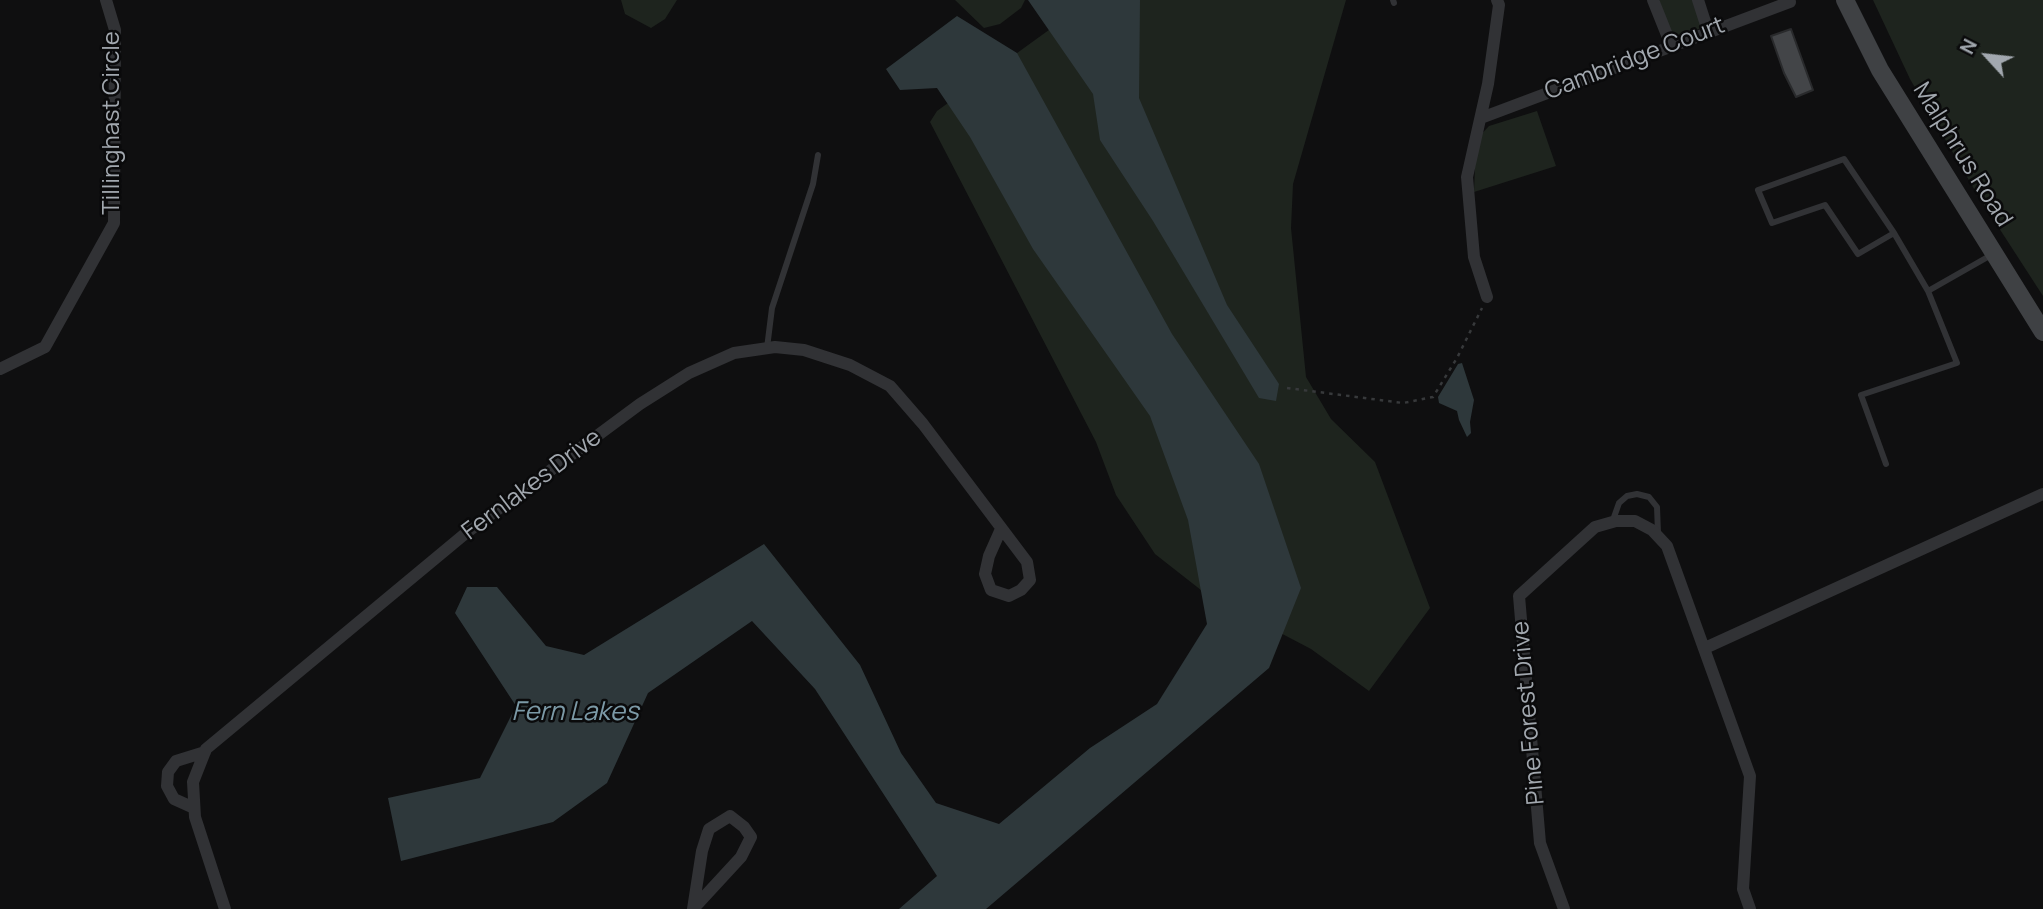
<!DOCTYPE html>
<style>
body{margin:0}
#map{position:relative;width:2043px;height:909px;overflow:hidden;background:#0f0f10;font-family:Manrope,sans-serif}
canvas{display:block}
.north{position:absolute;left:1952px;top:21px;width:70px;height:70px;-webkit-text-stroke:5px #0a0a0b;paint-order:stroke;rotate:297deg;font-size:19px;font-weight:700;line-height:28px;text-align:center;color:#a2a8af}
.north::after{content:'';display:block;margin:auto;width:24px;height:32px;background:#a2a8af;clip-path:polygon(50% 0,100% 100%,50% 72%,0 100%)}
</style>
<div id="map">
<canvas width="2043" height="909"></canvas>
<div class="north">N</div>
</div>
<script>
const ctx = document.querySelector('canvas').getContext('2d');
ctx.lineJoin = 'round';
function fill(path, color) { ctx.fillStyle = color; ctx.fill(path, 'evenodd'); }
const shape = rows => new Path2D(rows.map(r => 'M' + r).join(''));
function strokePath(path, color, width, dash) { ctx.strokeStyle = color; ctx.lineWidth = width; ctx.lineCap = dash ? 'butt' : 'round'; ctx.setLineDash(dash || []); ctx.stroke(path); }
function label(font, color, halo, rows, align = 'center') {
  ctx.font = font + ' Manrope,sans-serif'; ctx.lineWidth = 5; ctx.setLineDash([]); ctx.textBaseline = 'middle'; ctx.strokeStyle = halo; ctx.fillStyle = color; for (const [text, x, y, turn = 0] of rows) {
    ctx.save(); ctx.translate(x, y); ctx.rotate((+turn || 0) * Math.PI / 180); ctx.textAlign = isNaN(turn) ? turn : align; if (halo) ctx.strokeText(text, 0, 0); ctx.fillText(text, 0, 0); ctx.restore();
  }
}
fill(shape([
 [621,0,677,0,665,19,651,28,625,14],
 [955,0,1025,0,1021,8,1000,24,984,28],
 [1065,0,1346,0,1293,184,1291,228,1306,377,1331,419,1375,462,1430,608,1369,691,1311,649,1206,594,1155,554,1116,495,1096,442,930,122,937,111,1053,27],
 [1659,0,1694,0,1704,27,1673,39],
 [1873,0,2043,0,2043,296,1977,194,1910,79],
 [1537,111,1556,166,1474,192,1476,140,1489,126]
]), '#1e241e');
fill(shape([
 [1028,0,1140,0,1139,98,1227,305,1279,384,1276,401,1259,398,1153,221,1100,140,1093,94],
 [957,16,1017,53,1172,334,1259,464,1301,588,1269,668,986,909,899,909,937,876,815,689,752,621,648,693,607,783,553,822,401,861,388,798,480,778,516,706,455,613,467,587,497,587,546,646,584,655,764,544,860,665,901,753,936,803,999,824,1090,748,1157,704,1207,624,1188,520,1150,416,1033,249,970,137,937,88,900,90,886,69],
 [1462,363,1474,400,1470,422,1471,433,1467,437,1459,420,1457,411,1439,403,1438,397,1458,364]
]), '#2e383b');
const building = shape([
 [1791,29,1813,90,1796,97,1784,73,1771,36,1791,29]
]);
fill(building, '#434548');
strokePath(building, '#292a2c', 2);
strokePath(shape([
 [1287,388,1403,403,1433,397,1457,358,1482,308]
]), '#37393b', 2.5, [3.5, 5]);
strokePath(shape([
 [1393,0,1394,3],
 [1894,233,1858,254,1825,205,1772,223,1758,190,1844,159,1894,233,1928,291],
 [767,348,772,308,813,184,818,155],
 [1886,464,1861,395,1957,363,1928,291,1993,254],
 [1613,520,1619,503,1627,496,1637,494,1649,497,1657,507,1658,533]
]), '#313235', 6);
strokePath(shape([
 [1653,0,1671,45],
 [1698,0,1708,31],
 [1481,118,1790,2],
 [1487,297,1474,257,1467,177,1488,84,1499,5,1497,0],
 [0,369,45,347,114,223,115,30,106,0],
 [1705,648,2043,494],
 [194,808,174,799,167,786,168,772,176,761,205,752],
 [730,816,744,827,751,837,741,857,693,909,702,851,709,829,730,816],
 [225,909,195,817,193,782,206,749,466,533,640,404,689,373,734,353,775,347,804,350,850,365,890,386,923,424,1027,562,1030,580,1021,590,1009,596,991,590,985,574,989,556,1001,529],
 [1564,909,1540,843,1519,596,1595,527,1616,521,1635,521,1652,530,1667,546,1750,776,1743,889,1750,909]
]), '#313235', 12);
strokePath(shape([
 [1845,0,1880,70,2043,332]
]), '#3f4144', 18);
label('24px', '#a2a8af', '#0a0a0b', [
 ["Cambridge Court",1635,59,-21],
 ["Tillinghast Circle",112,123,-90],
 ["Malphrus Road",1962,155,58],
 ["Fernlakes Drive",532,485,-37],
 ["Pine Forest Drive",1529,713,-95]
]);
label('italic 26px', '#7c9aa7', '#0a0a0b', [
 ["Fern Lakes",575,713]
]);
</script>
